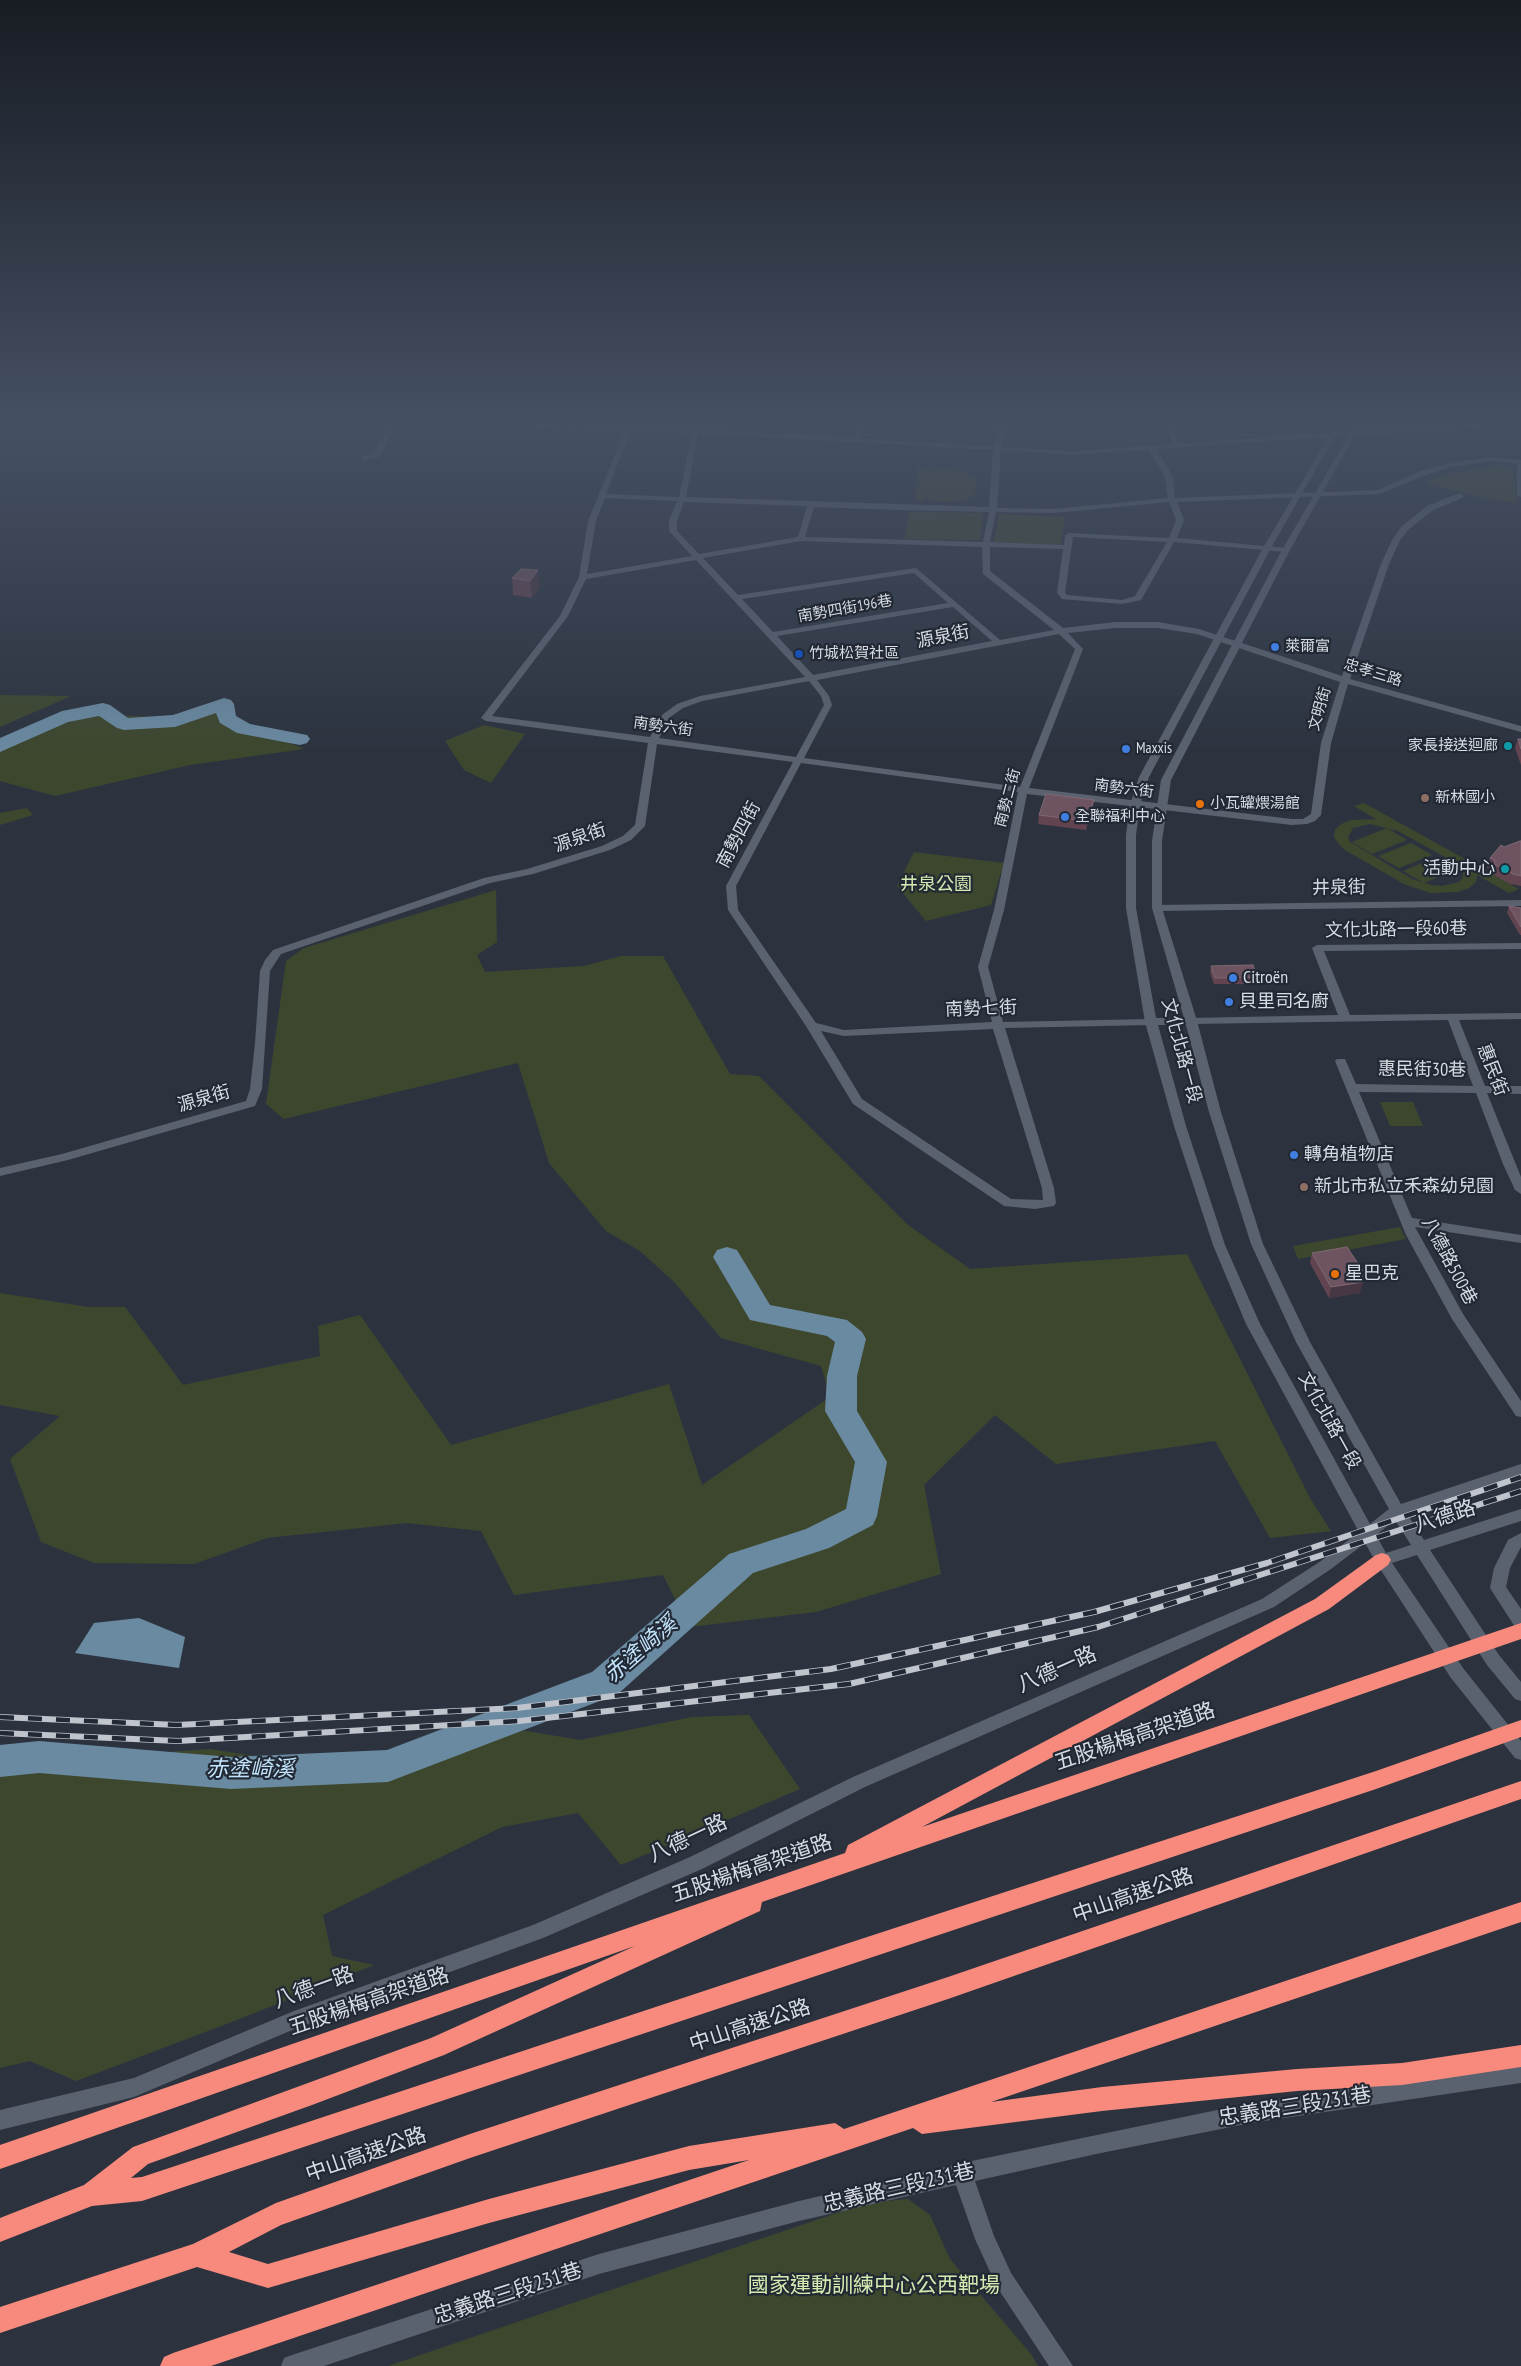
<!DOCTYPE html>
<meta charset="utf-8">
<style>
body{margin:0}
canvas{display:block;background:#2c333f}
</style>
<canvas width="1521" height="2366"></canvas>
<script>
const ctx = document.querySelector('canvas').getContext('2d');
ctx.lineJoin = 'round';
function fill(path, color) { ctx.fillStyle = color; ctx.fill(path, 'evenodd'); }
const shape = rows => new Path2D(rows.map(r => 'M' + r).join(''));
function strokePath(path, color, width, dash) { ctx.strokeStyle = color; ctx.lineWidth = width; ctx.lineCap = dash ? 'butt' : 'round'; ctx.setLineDash(dash || []); ctx.stroke(path); }
function label(font, color, halo, rows, align = 'center') {
  ctx.font = font + ' "PT Sans Narrow","Noto Sans TC",sans-serif'; ctx.lineWidth = 4.5; ctx.setLineDash([]); ctx.textBaseline = 'middle'; ctx.strokeStyle = halo; ctx.fillStyle = color; for (const [text, x, y, turn = 0] of rows) {
    ctx.save(); ctx.translate(x, y); ctx.rotate((+turn || 0) * Math.PI / 180); ctx.textAlign = isNaN(turn) ? turn : align; if (halo) ctx.strokeText(text, 0, 0); ctx.fillText(text, 0, 0); ctx.restore();
  }
}
fill(shape([
 [1499,465,1513,468,1517,503,1482,498,1429,484,1429,481,1444,475],
 [918,467,926,468,926,471,945,468,967,472,977,479,975,494,967,499,952,502,935,501,924,497,924,501,915,500],
 [909,512,983,513,980,540,905,539],
 [999,514,1065,517,1061,545,994,542],
 [0,695,71,696,0,727],
 [205,709,232,718,304,749,190,765,55,796,0,781,0,742,44,724,98,714,171,718],
 [484,725,525,734,491,783,464,770,445,741],
 [1364,803,1519,889,1509,893,1477,875,1476,882,1469,888,1458,892,1430,893,1404,884,1345,850,1338,843,1334,837,1335,830,1341,824,1351,820,1376,819,1354,806],
 [1370,824,1398,831,1454,862,1463,872,1463,877,1459,882,1442,886,1431,885,1412,879,1350,842,1348,837,1353,828],
 [27,808,33,815,0,825,0,813],
 [1387,828,1407,840,1372,854,1352,842],
 [1411,843,1432,855,1399,868,1378,856],
 [914,852,1004,863,991,905,926,921,897,886],
 [1437,857,1459,868,1424,883,1403,871],
 [496,890,497,942,477,955,485,972,584,966,621,956,663,956,730,1074,759,1076,908,1225,970,1269,1187,1254,1311,1500,1331,1531,1270,1538,1215,1441,1056,1464,995,1415,924,1485,941,1574,816,1612,689,1627,663,1575,514,1595,481,1531,407,1523,267,1538,194,1564,94,1563,41,1542,10,1459,60,1416,0,1405,0,1293,88,1307,125,1307,183,1385,320,1356,318,1326,360,1315,451,1445,669,1384,702,1485,830,1397,821,1366,721,1338,675,1283,640,1251,606,1231,549,1163,518,1063,284,1119,266,1104,286,961,304,948],
 [1380,1102,1413,1102,1423,1126,1390,1126],
 [1400,1227,1406,1239,1298,1259,1293,1246],
 [749,1715,800,1789,621,1865,578,1813,502,1827,323,1915,332,1956,374,1965,237,2020,76,2081,30,2061,0,2068,0,1764,210,1749,379,1775,485,1724,580,1740,692,1717],
 [908,2199,930,2215,950,2259,1031,2354,1038,2366,388,2366,866,2203]
]), '#3d472e');
fill(shape([
 [139,1618,185,1637,179,1668,75,1653,94,1623]
]), '#6a8aa1');
fill(shape([
 [224,698,231,700,234,704,236,716,250,724,307,735,310,739,307,743,300,745,237,733,220,723,216,713,175,727,124,730,117,728,99,716,68,722,0,752,0,738,62,711,103,703,110,705,128,718,173,715,224,698],
 [727,1247,737,1250,770,1305,847,1320,862,1332,866,1339,857,1376,857,1411,887,1462,877,1516,873,1525,829,1548,753,1573,618,1694,388,1782,231,1789,39,1773,0,1777,0,1745,39,1741,231,1757,387,1750,592,1672,729,1554,806,1529,846,1509,855,1462,825,1411,827,1376,835,1342,827,1336,750,1320,713,1257,717,1250,727,1247]
]), '#6a8aa1');
fill(shape([
 [390,424,396,424,379,457,362,461,362,457,373,454,390,424],
 [694,424,700,424,686,497,989,507,993,450,998,432,983,424,991,424,1005,431,1001,450,997,508,1054,509,1168,498,1165,477,1148,448,1152,446,1156,448,1173,477,1175,498,1378,490,1423,470,1452,463,1492,457,1521,460,1521,497,1517,495,1517,464,1492,461,1452,467,1429,474,1379,494,1177,502,1184,520,1177,538,1286,548,1290,550,1286,552,1174,542,1141,600,1122,604,1062,599,1057,593,1063,549,990,547,990,571,1063,628,1115,622,1158,622,1199,629,1342,676,1381,564,1392,540,1402,526,1427,506,1457,494,1463,494,1463,498,1433,510,1408,530,1400,540,1389,564,1350,679,1521,726,1521,732,1348,684,1331,743,1321,815,1315,821,1307,824,1292,825,1027,794,1004,910,988,967,1003,1022,1151,1019,1157,1022,1151,1025,1005,1028,1054,1188,1056,1203,1054,1206,1035,1209,1004,1206,853,1104,806,1026,728,910,726,886,793,762,657,744,645,826,631,840,610,850,533,874,490,883,281,954,270,971,262,1089,255,1106,68,1160,0,1176,0,1168,62,1154,246,1101,250,1089,255,1043,260,971,265,960,273,950,484,878,527,869,602,846,623,836,635,825,648,743,486,721,481,718,560,616,579,577,588,521,626,428,631,429,606,494,679,497,694,424],
 [605,498,677,501,669,521,669,531,692,556,587,574,596,521,605,498],
 [684,502,807,506,798,537,699,554,677,531,677,521,684,502],
 [1169,502,1176,520,1169,538,1069,533,1065,535,1064,545,990,542,996,512,1054,513,1169,502],
 [814,507,900,510,989,512,983,542,805,537,814,507],
 [1073,537,1167,542,1135,596,1122,600,1067,595,1065,593,1073,537],
 [801,541,982,547,983,574,1054,630,1000,640,916,568,738,595,703,558,801,541],
 [696,560,805,677,700,696,677,704,662,715,650,737,492,716,568,616,586,579,696,560],
 [914,573,948,603,773,632,742,599,914,573],
 [953,607,992,641,813,675,777,636,953,607],
 [1115,628,1158,628,1197,634,1340,682,1321,743,1311,814,1303,819,1292,819,1029,788,1083,649,1068,633,1115,628],
 [1059,634,1075,649,1020,787,804,758,832,705,829,696,817,680,1059,634],
 [809,681,821,696,824,705,796,757,659,738,669,718,683,708,702,701,809,681],
 [801,763,1018,792,994,910,978,967,992,1022,844,1030,816,1023,738,910,736,886,801,763],
 [993,1029,1042,1188,1043,1200,1011,1199,862,1099,821,1031,844,1036,993,1029],
 [857,424,863,424,860,440,857,442,854,440,857,424],
 [1166,424,1172,424,1179,447,1173,446,1166,424],
 [1468,424,1495,424,1492,426,1353,435,1350,433,1353,431,1468,424],
 [1521,900,1521,906,1157,911,1152,908,1157,905,1521,900],
 [1521,943,1521,949,1324,951,1350,1015,1521,1013,1521,1019,1459,1020,1485,1086,1521,1086,1521,1094,1487,1093,1521,1177,1521,1194,1515,1190,1503,1164,1476,1093,1359,1092,1412,1218,1521,1235,1521,1243,1415,1227,1463,1314,1521,1401,1521,1417,1516,1416,1452,1319,1406,1235,1335,1061,1337,1059,1345,1059,1356,1084,1473,1086,1448,1020,1191,1024,1185,1021,1191,1018,1338,1015,1312,948,1317,945,1521,943],
 [1521,2065,1521,2083,1251,2123,1096,2154,975,2181,994,2236,1011,2273,1073,2366,1049,2366,997,2287,975,2239,956,2185,799,2221,599,2274,324,2366,281,2366,284,2358,292,2355,599,2254,799,2201,962,2163,1251,2103,1521,2065]
]), '#5a626f');
fill(shape([
 [1333,432,1336,434,1271,548,1149,777,1140,805,1136,835,1136,908,1156,1018,1184,1018,1152,908,1152,841,1161,780,1282,550,1350,433,1355,432,1356,433,1290,550,1171,780,1162,841,1162,908,1197,1021,1221,1112,1263,1244,1310,1342,1401,1504,1521,1464,1521,1476,1407,1514,1424,1540,1521,1509,1521,1521,1430,1550,1499,1655,1521,1682,1521,1701,1515,1699,1487,1665,1417,1555,1392,1563,1463,1668,1521,1741,1521,1760,1515,1758,1451,1678,1377,1564,1365,1543,1331,1569,1274,1607,865,1787,702,1869,543,1938,297,2028,134,2097,0,2130,0,2110,134,2078,294,2011,533,1925,690,1857,853,1777,1262,1599,1321,1561,1359,1532,1246,1324,1213,1245,1174,1126,1145,1022,1126,908,1126,835,1130,805,1139,777,1263,548,1330,434,1333,432],
 [1158,1025,1186,1025,1209,1112,1251,1244,1296,1342,1389,1509,1370,1524,1260,1324,1225,1245,1186,1126,1158,1025],
 [1395,1520,1411,1545,1386,1553,1376,1535,1395,1520],
 [1521,1533,1521,1547,1510,1568,1506,1587,1521,1609,1521,1628,1515,1627,1490,1588,1494,1568,1508,1540,1521,1533]
]), '#5a626f');
fill(shape([
 [508,424,553,424,696,429,1075,451,1351,431,1355,424,1361,424,1355,434,1353,435,1075,455,696,433,511,426,508,424]
]), '#5a626f');
fill(shape([
 [1382,1553,1388,1555,1391,1560,1388,1565,1329,1609,922,1827,1521,1623,1521,1639,762,1902,760,1911,444,2055,312,2105,148,2164,131,2178,142,2177,858,1940,1376,1771,1521,1720,1521,1737,1376,1789,142,2201,92,2206,0,2242,0,2218,84,2185,133,2147,431,2038,635,1946,0,2169,0,2145,845,1853,848,1845,1315,1599,1376,1555,1382,1553],
 [1521,1781,1521,1799,948,1999,470,2158,281,2225,229,2252,268,2264,489,2199,689,2146,835,2123,844,2129,1521,1902,1521,1922,991,2102,1102,2087,1297,2069,1402,2063,1521,2045,1521,2067,1402,2085,1297,2091,1102,2111,922,2134,913,2128,211,2366,160,2366,164,2357,173,2353,749,2160,689,2170,489,2223,268,2288,197,2267,0,2333,0,2307,193,2244,276,2203,470,2134,948,1977,1521,1781]
]), '#f78a7c');
const rail = shape([
 [0,1717,177,1725,517,1708,831,1669,1094,1612,1267,1563,1521,1477],
 [0,1733,178,1741,519,1721,849,1684,1098,1627,1521,1491]
]);
strokePath(rail, '#c0c4cd', 6);
strokePath(rail, '#222934', 4.5, [14]);
fill(shape([
 [521,569,540,587,532,598,513,595,512,578],
 [1518,739,1521,739,1521,765,1515,748],
 [1094,800,1092,809,1086,830,1038,824,1039,815],
 [1521,841,1521,886,1510,884,1492,874,1492,870,1487,868,1490,858,1504,847],
 [1509,906,1521,908,1521,935,1520,935,1507,913],
 [1211,966,1257,977,1256,984,1214,984,1210,973],
 [1312,1253,1360,1293,1329,1298,1310,1263]
]), '#624350');
fill(shape([
 [538,570,540,587,532,598,530,581],
 [1094,800,1092,809,1086,830,1087,821],
 [1365,1274,1360,1293,1329,1298,1331,1287]
]), '#473643');
const building = shape([
 [521,569,538,570,530,581,512,578,521,569],
 [1518,739,1521,739,1521,749,1518,739],
 [1046,794,1094,800,1087,821,1039,815,1046,794],
 [1520,841,1521,841,1521,876,1513,874,1494,864,1495,860,1490,858,1501,845,1504,847,1520,841],
 [1509,906,1521,908,1521,927,1509,906],
 [1253,965,1257,977,1215,978,1211,966,1253,965],
 [1347,1247,1365,1274,1363,1282,1331,1287,1312,1253,1347,1247]
]);
fill(building, '#6e5460');
strokePath(building, '#7f6974', 1);
const sky = ctx.createLinearGradient(0, 0, 0, 755);
sky.addColorStop(0, '#181c23');
sky.addColorStop(0.56, '#455063');
sky.addColorStop(1, '#45506300');
ctx.fillStyle = sky;
ctx.fillRect(0, 0, 1521, 755);
for (const [x, y, r, color] of [
 [1275,647,5,"#3f7fe0"],
 [799,654,5,"#1a4fb4"],
 [1508,746,5,"#0f9aa8"],
 [1126,749,5,"#3f7fe0"],
 [1425,798,5,"#8d6e63"],
 [1200,804,5,"#e8710a"],
 [1065,817,5,"#3f7fe0"],
 [1505,869,5,"#0f9aa8"],
 [1233,978,5,"#3f7fe0"],
 [1229,1002,5,"#3f7fe0"],
 [1294,1155,5,"#3f7fe0"],
 [1304,1187,5,"#8d6e63"],
 [1335,1274,5,"#e8710a"]
]) { const dot = new Path2D(); dot.arc(x, y, r, 0, 2 * Math.PI); ctx.fillStyle = color; ctx.fill(dot); strokePath(dot, '#222934', 2); }
label('15px', '#d7dbe3', '#222934', [
 ["南勢四街196巷",845,609,-10],
 ["忠孝三路",1373,673,17],
 ["文明街",1320,709,-74],
 ["南勢六街",663,727,8],
 ["南勢六街",1124,789,7],
 ["南勢二街",1008,798,-75]
]);
label('15px', '#d7dbe3', '#222934', [
 ["萊爾富",1285,647],
 ["竹城松賀社區",809,654],
 ["家長接送迴廊",1498,746,"right"],
 ["Maxxis",1136,749],
 ["新林國小",1435,798],
 ["小瓦罐煨湯館",1210,804],
 ["全聯福利中心",1075,817]
], 'left');
label('18px', '#d7dbe3', '#222934', [
 ["源泉街",943,637,-11],
 ["南勢四街",739,835,-62],
 ["源泉街",580,838,-19],
 ["井泉街",1339,888,-1],
 ["文化北路一段60巷",1396,930,-1],
 ["南勢七街",981,1009,-2],
 ["文化北路一段",1181,1051,75],
 ["惠民街30巷",1422,1070,1],
 ["惠民街",1492,1070,69],
 ["源泉街",204,1099,-16],
 ["八德路500巷",1449,1261,62],
 ["文化北路一段",1329,1421,61]
]);
label('18px', '#d7dbe3', '#222934', [
 ["活動中心",1495,869,"right"],
 ["Citroën",1243,978],
 ["貝里司名廚",1239,1002],
 ["轉角植物店",1304,1155],
 ["新北市私立禾森幼兒園",1314,1187],
 ["星巴克",1345,1274]
], 'left');
label('18px', '#d3eab0', '#222934', [
 ["井泉公園",936,885]
]);
label('21px', '#d7dbe3', '#222934', [
 ["八德路",1445,1517,-18],
 ["八德一路",1057,1670,-24],
 ["五股楊梅高架道路",1135,1737,-19],
 ["八德一路",688,1839,-25],
 ["五股楊梅高架道路",752,1869,-19],
 ["中山高速公路",1133,1896,-19],
 ["八德一路",314,1988,-20],
 ["五股楊梅高架道路",369,2002,-19],
 ["中山高速公路",750,2026,-18],
 ["忠義路三段231巷",1295,2107,-9],
 ["中山高速公路",366,2155,-19],
 ["忠義路三段231巷",899,2188,-13],
 ["忠義路三段231巷",508,2294,-18]
]);
label('21px', '#d3eab0', '#222934', [
 ["國家運動訓練中心公西靶場",874,2286]
]);
label('italic 22px', '#c1e3fb', '#222934', [
 ["赤塗崎溪",641,1650,-41],
 ["赤塗崎溪",250,1770]
]);
</script>
